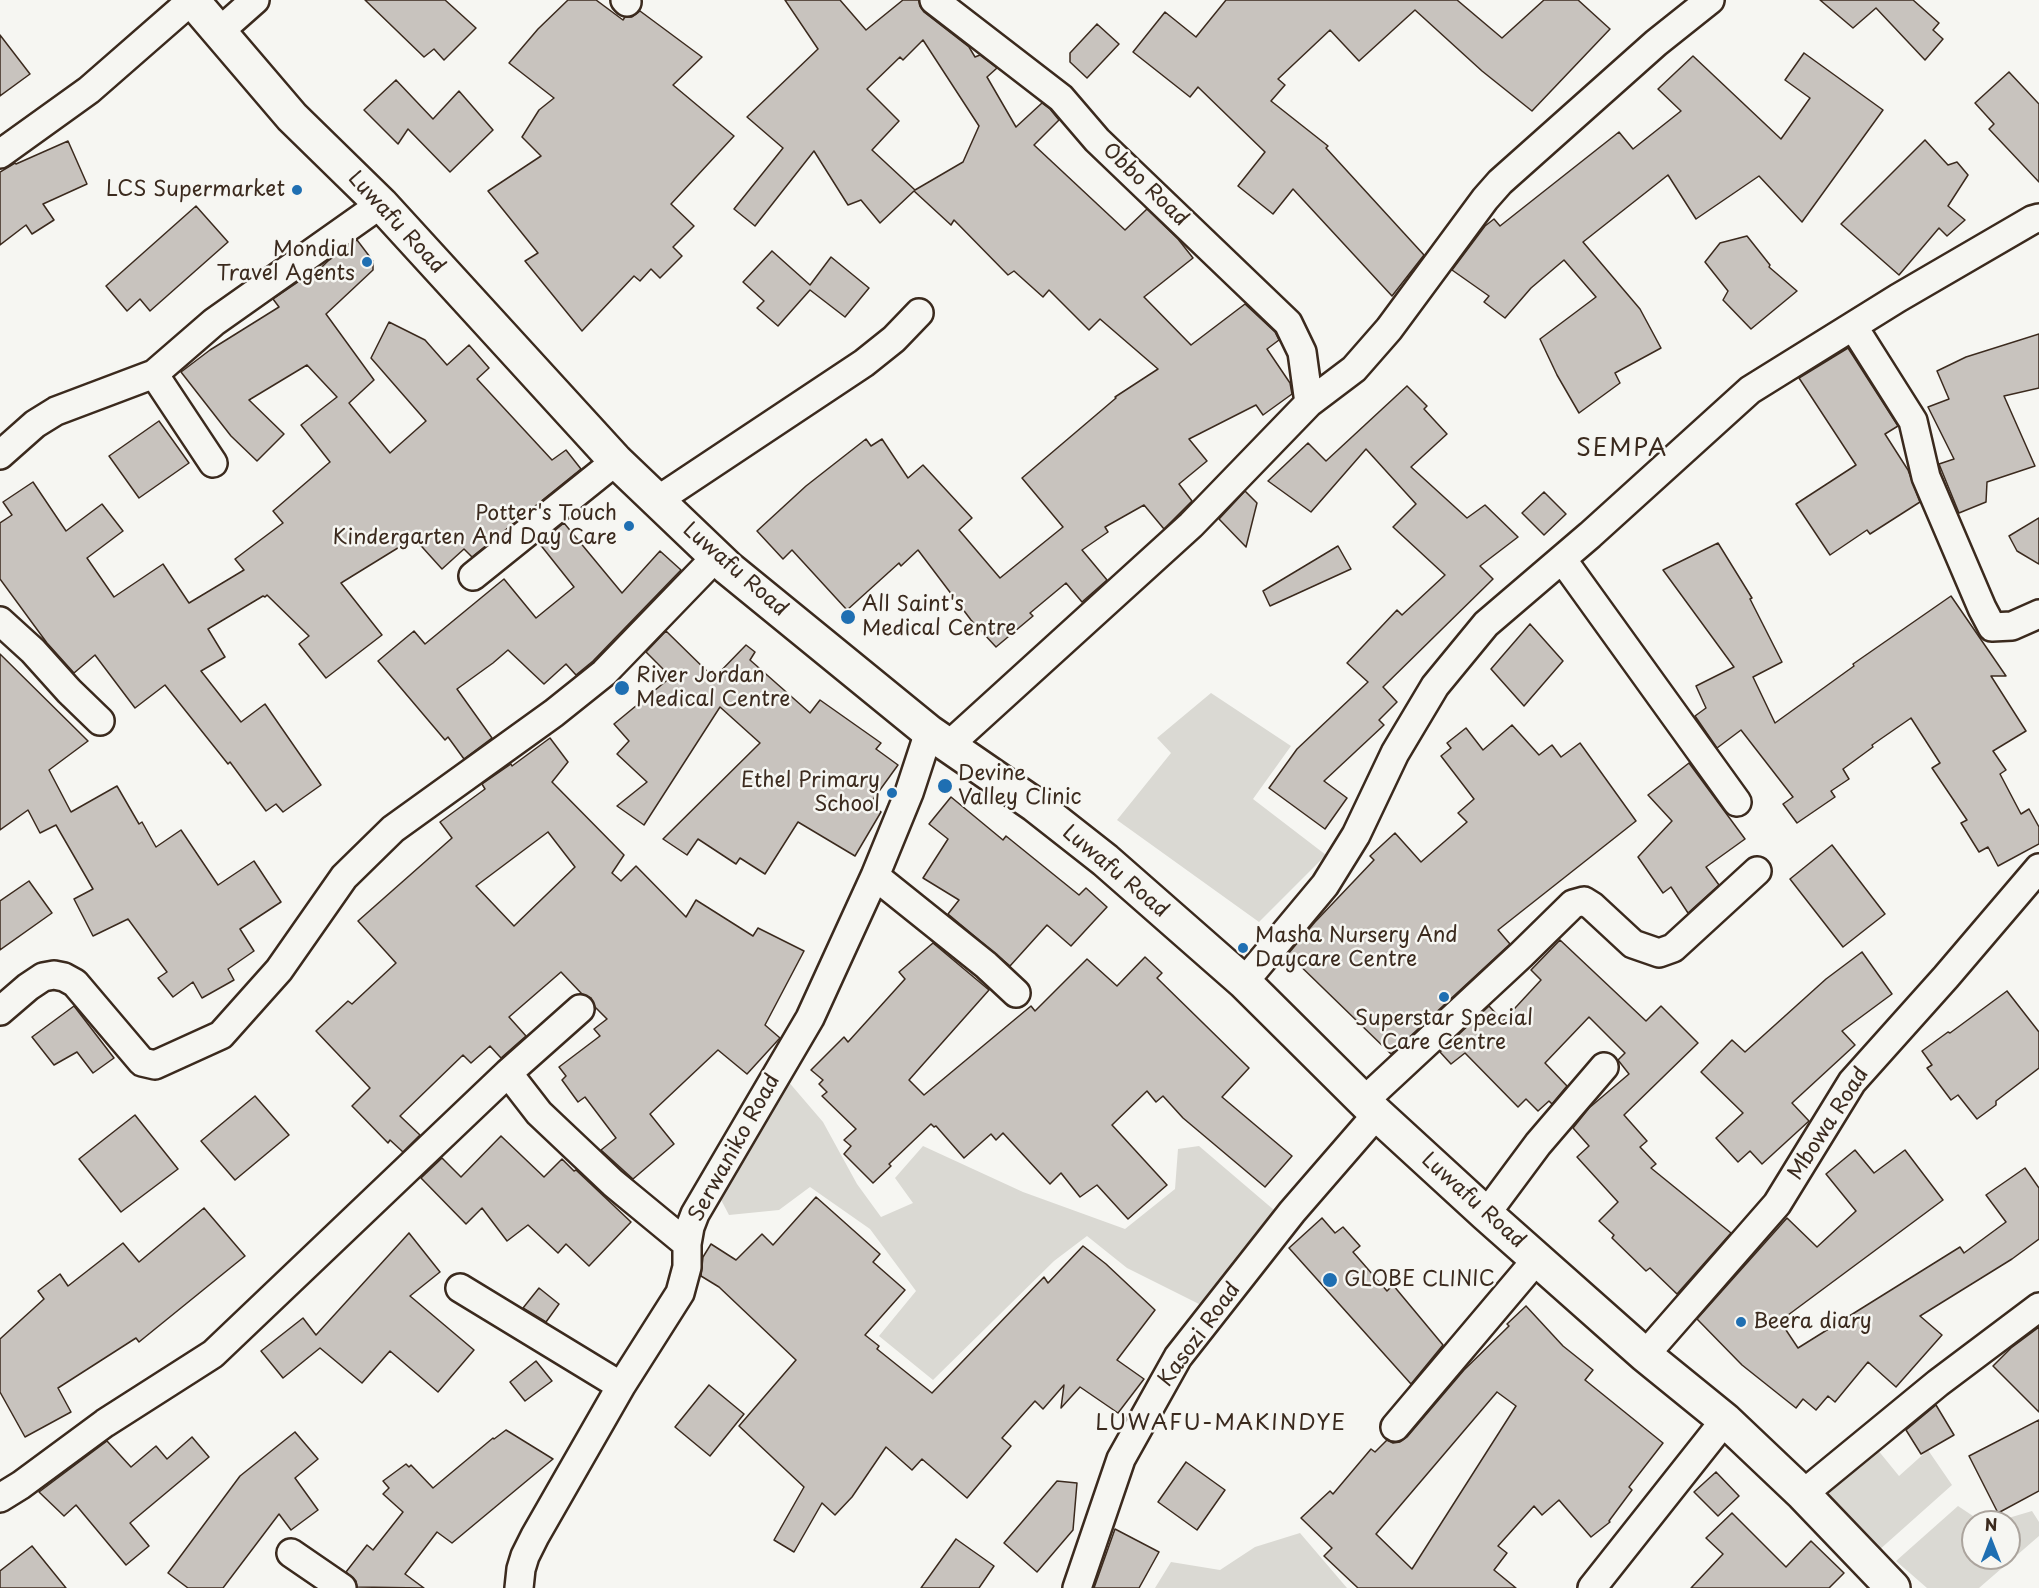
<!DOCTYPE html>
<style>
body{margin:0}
#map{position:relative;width:2039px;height:1588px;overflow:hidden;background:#f6f6f2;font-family:"Playpen Sans",sans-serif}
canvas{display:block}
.north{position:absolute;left:1961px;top:1510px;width:60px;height:60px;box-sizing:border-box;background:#f6f6f2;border:2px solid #aba49d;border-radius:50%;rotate:0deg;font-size:16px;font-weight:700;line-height:24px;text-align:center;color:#3b2a1e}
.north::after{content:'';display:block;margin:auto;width:21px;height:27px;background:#1f6fb2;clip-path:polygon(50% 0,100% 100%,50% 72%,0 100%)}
</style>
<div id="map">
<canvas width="2039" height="1588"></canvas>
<div class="north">N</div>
</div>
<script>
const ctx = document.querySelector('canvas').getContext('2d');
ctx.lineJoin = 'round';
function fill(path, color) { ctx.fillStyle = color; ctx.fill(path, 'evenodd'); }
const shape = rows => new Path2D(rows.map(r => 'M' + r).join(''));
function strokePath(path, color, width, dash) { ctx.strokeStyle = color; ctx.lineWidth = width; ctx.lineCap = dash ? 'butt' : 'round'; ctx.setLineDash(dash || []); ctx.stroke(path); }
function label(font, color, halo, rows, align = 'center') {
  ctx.font = font + ' "Playpen Sans",sans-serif'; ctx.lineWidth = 5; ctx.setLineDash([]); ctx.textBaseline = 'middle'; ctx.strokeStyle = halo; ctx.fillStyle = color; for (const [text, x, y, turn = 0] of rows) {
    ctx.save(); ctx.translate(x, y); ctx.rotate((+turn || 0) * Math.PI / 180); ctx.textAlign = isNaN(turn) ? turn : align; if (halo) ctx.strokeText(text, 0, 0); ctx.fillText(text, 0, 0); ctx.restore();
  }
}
fill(shape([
 [1211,693,1291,746,1253,799,1326,855,1259,922,1117,820,1171,753,1157,738],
 [787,1080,823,1122,857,1184,881,1217,913,1203,895,1178,923,1146,1023,1192,1125,1229,1175,1189,1178,1149,1199,1146,1274,1210,1205,1307,1127,1268,1087,1236,1054,1261,933,1380,879,1336,916,1291,870,1229,810,1187,779,1210,729,1215,719,1196],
 [1877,1449,1899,1476,1928,1450,1952,1485,1878,1551,1822,1500],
 [1958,1506,1982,1522,1973,1522,1973,1558,2009,1558,2009,1522,1995,1522,2032,1511,2039,1522,2039,1536,1979,1588,1927,1588,1896,1561],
 [1300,1533,1347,1588,1155,1588,1171,1562,1220,1570,1255,1547]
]), '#dad9d3');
const building = shape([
 [365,0,445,0,476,28,444,60,434,49,424,57,365,0],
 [568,0,596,0,623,20,625,17,632,17,640,11,702,57,673,85,734,136,671,204,694,226,673,247,682,256,660,278,651,269,640,281,634,276,582,331,525,261,538,253,488,191,541,156,522,137,539,110,554,98,509,63,538,29,568,0],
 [785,0,840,0,866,30,903,0,919,0,920,6,924,12,969,47,975,57,980,55,997,68,987,77,1016,127,1042,103,1050,109,1059,120,1034,145,1125,230,1147,209,1178,239,1193,258,1144,297,1191,345,1245,304,1275,332,1279,340,1267,349,1290,383,1292,394,1263,415,1256,405,1189,439,1207,461,1179,484,1192,501,1164,529,1144,505,1105,527,1108,532,1082,550,1107,580,1082,602,1066,583,1030,613,1033,616,996,647,971,620,918,550,901,566,899,563,847,610,792,550,783,559,757,531,806,486,866,439,871,446,882,439,908,478,923,465,972,518,959,530,1000,578,1063,527,1022,478,1116,398,1115,397,1158,369,1100,319,1089,330,1049,290,1043,297,1014,271,1008,275,954,220,951,225,914,191,880,223,861,200,848,205,814,151,755,226,734,209,783,148,747,117,818,49,785,0],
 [923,40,979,126,963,162,915,190,872,150,899,121,867,89,900,57,903,60,923,40],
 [1226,0,1457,0,1502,38,1544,0,1578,0,1610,29,1532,111,1482,71,1415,10,1359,61,1330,30,1278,79,1285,85,1271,101,1328,146,1326,148,1424,255,1392,296,1293,189,1273,214,1238,186,1265,152,1198,87,1190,97,1133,52,1165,12,1196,37,1226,0],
 [1820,0,1913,0,1939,23,1933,30,1943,39,1925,60,1876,8,1853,28,1820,0],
 [1097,24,1119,44,1087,78,1070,62,1070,53,1097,24],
 [0,35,30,74,0,96,0,35],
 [1804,53,1883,110,1802,222,1759,176,1696,219,1668,175,1583,242,1640,309,1661,348,1615,373,1620,383,1579,413,1557,375,1540,339,1596,297,1564,260,1531,288,1505,318,1484,302,1489,296,1452,270,1485,226,1494,219,1500,226,1619,132,1633,149,1681,111,1658,89,1693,56,1781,139,1810,98,1785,80,1804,53],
 [2009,72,2039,104,2039,182,1989,129,1994,124,1975,103,2009,72],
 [396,80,433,119,459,91,493,130,450,172,408,129,398,144,364,110,396,80],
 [1925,140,1948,165,1957,162,1968,175,1948,206,1965,220,1947,236,1939,228,1899,275,1841,224,1925,140],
 [68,141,87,184,43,204,54,220,32,234,26,225,0,245,0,172,15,163,16,164,68,141],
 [196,206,228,242,150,311,140,299,127,311,106,286,196,206],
 [1747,236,1770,265,1769,267,1797,291,1751,329,1723,300,1728,291,1705,262,1720,243,1747,236],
 [357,240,373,261,373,270,326,314,374,380,349,403,390,453,426,421,371,358,389,322,425,340,447,365,469,345,489,368,477,379,552,460,566,450,581,469,472,557,464,549,442,569,414,538,341,583,382,635,326,678,299,644,309,636,267,595,265,597,263,596,208,629,225,657,201,671,241,722,265,704,321,785,283,812,276,804,266,811,230,762,228,764,165,685,135,708,95,655,74,673,47,643,0,579,0,523,12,515,3,502,33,482,66,531,102,504,123,531,87,558,114,597,163,564,189,603,244,570,235,559,283,523,273,511,330,462,301,425,337,397,307,365,249,400,284,434,257,461,231,436,181,372,210,350,279,307,273,299,301,280,304,284,328,261,357,240],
 [772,251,810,285,831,257,869,288,845,317,810,290,778,326,757,308,764,301,743,282,772,251],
 [2039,334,2039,388,2004,396,2035,466,1987,482,1986,502,1959,513,1939,464,1954,459,1928,407,1949,399,1937,371,1966,357,2039,334],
 [1848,348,1898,426,1885,434,1908,470,1920,502,1870,534,1867,530,1830,555,1796,504,1856,465,1799,378,1848,348],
 [1407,386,1427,406,1424,409,1447,434,1411,467,1467,518,1485,505,1518,537,1480,566,1493,579,1383,687,1397,702,1379,720,1384,725,1324,781,1347,798,1325,829,1269,788,1297,749,1368,682,1347,663,1397,610,1402,615,1445,575,1393,527,1416,504,1366,449,1311,512,1268,481,1308,443,1326,461,1407,386],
 [159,421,189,463,139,498,109,456,159,421],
 [1245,491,1257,503,1246,547,1219,519,1245,491],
 [1544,492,1566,514,1544,535,1522,513,1544,492],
 [2039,518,2039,564,2017,551,2009,536,2039,518],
 [564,523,622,593,660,551,681,570,593,661,576,675,566,664,544,684,508,650,493,663,457,689,492,738,464,759,448,737,445,740,378,661,414,631,425,644,504,579,536,618,574,587,539,543,564,523],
 [1718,543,1752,598,1750,599,1782,662,1753,677,1775,723,1854,666,1853,664,1951,596,2006,676,1991,676,2026,731,1993,751,2006,770,2000,774,2021,814,2029,809,2039,827,2039,844,1998,866,1988,847,1979,852,1961,823,1967,820,1932,768,1940,763,1911,718,1872,745,1873,747,1843,769,1849,779,1831,791,1835,797,1797,823,1783,804,1793,797,1741,730,1717,748,1695,716,1706,708,1696,686,1734,667,1663,570,1718,543],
 [1338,546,1351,569,1270,606,1263,591,1338,546],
 [1530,624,1563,661,1524,706,1491,669,1530,624],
 [666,631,714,678,746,645,755,652,750,660,810,713,820,700,881,743,876,749,898,765,869,805,881,812,855,856,798,822,765,874,740,858,736,864,698,839,687,855,663,839,760,743,720,707,644,825,617,806,647,782,617,754,629,741,614,724,671,677,646,652,666,631],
 [0,654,88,741,49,770,71,812,117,786,139,824,142,822,156,847,181,830,218,885,254,861,281,902,240,929,254,951,228,969,234,980,202,998,193,982,173,997,158,978,167,972,128,919,93,936,74,899,93,889,56,825,40,833,28,810,0,830,0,654],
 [1512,725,1539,755,1552,745,1561,757,1580,743,1636,821,1498,930,1510,944,1391,1054,1288,954,1315,922,1374,860,1370,856,1395,833,1421,862,1467,822,1458,813,1474,799,1441,756,1451,748,1447,743,1466,728,1483,750,1512,725],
 [550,738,568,762,552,782,624,855,612,873,621,881,636,866,686,917,696,900,753,936,758,928,804,951,765,1025,780,1038,779,1039,747,1074,718,1050,650,1114,674,1144,633,1179,601,1150,616,1138,585,1097,578,1102,562,1080,566,1076,559,1067,600,1036,594,1029,607,1019,595,1007,591,998,582,994,561,972,509,1017,526,1036,501,1058,490,1046,471,1063,463,1055,400,1116,420,1135,403,1152,390,1140,388,1143,352,1106,370,1088,316,1031,348,1001,352,1004,396,963,358,921,452,838,440,822,485,789,482,784,511,764,512,766,550,738],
 [548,832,575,867,514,926,476,886,548,832],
 [1689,763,1745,839,1706,867,1719,885,1688,913,1671,887,1663,893,1638,857,1672,821,1648,795,1689,763],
 [951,797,1003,840,1006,836,1079,895,1086,888,1107,907,1071,946,1047,925,1010,966,948,914,959,900,923,878,948,839,929,824,951,797],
 [1832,845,1885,914,1843,947,1790,879,1832,845],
 [29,881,52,913,0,950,0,901,29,881],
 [1560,940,1646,1021,1661,1006,1698,1043,1624,1115,1647,1141,1640,1147,1656,1164,1651,1168,1731,1233,1677,1294,1650,1268,1646,1271,1612,1238,1614,1235,1599,1221,1618,1202,1577,1157,1589,1146,1573,1128,1589,1108,1629,1074,1618,1060,1625,1053,1589,1017,1545,1063,1567,1086,1552,1104,1549,1101,1538,1111,1526,1099,1518,1107,1465,1053,1451,1064,1440,1052,1489,1006,1503,1021,1541,980,1531,970,1560,940],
 [933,943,989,990,909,1080,924,1095,1031,1006,1035,1011,1087,959,1117,986,1145,957,1162,973,1157,978,1249,1068,1222,1097,1292,1156,1265,1187,1183,1118,1163,1096,1156,1102,1147,1091,1112,1125,1167,1185,1128,1219,1097,1185,1080,1197,1061,1173,1050,1184,1003,1133,996,1140,991,1134,964,1158,936,1126,934,1127,931,1124,889,1164,891,1166,873,1183,844,1154,851,1146,844,1140,856,1129,822,1096,827,1092,819,1084,823,1080,811,1070,844,1037,848,1042,905,979,899,972,933,943],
 [1862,952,1892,994,1842,1031,1855,1045,1792,1103,1809,1121,1762,1164,1750,1151,1738,1162,1716,1138,1743,1113,1701,1072,1732,1040,1745,1052,1826,979,1862,952],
 [2007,991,2039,1032,2039,1068,1996,1101,1996,1105,1977,1119,1958,1095,1951,1100,1927,1068,1932,1065,1922,1051,1948,1032,1950,1033,2007,991],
 [74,1006,114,1058,93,1073,77,1052,54,1065,32,1037,74,1006],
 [255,1096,289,1135,235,1180,201,1141,255,1096],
 [135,1115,178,1169,121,1212,79,1159,135,1115],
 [501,1136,544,1177,562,1159,574,1171,576,1170,631,1222,589,1266,566,1244,558,1253,528,1225,507,1241,482,1208,466,1224,421,1178,442,1158,461,1177,501,1136],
 [1855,1150,1874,1173,1905,1150,1943,1200,1780,1321,1798,1348,1960,1247,1964,1253,2006,1222,1986,1195,2025,1168,2039,1188,2039,1239,2012,1259,1920,1316,1942,1335,1896,1387,1868,1362,1835,1402,1828,1396,1816,1410,1803,1399,1796,1408,1742,1365,1697,1319,1787,1218,1817,1247,1856,1211,1826,1174,1855,1150],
 [816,1197,880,1254,873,1262,905,1290,865,1335,879,1346,877,1349,932,1393,1044,1277,1048,1283,1083,1246,1106,1264,1155,1310,1117,1360,1144,1379,1118,1413,1080,1387,1061,1408,1064,1385,1043,1409,1035,1401,1002,1438,1011,1446,967,1498,922,1459,912,1470,886,1447,852,1497,835,1515,822,1503,794,1552,774,1540,804,1487,739,1426,796,1360,719,1287,701,1276,703,1257,711,1244,736,1260,762,1234,773,1245,816,1197],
 [204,1208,245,1256,139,1342,136,1338,58,1388,71,1412,25,1437,0,1392,0,1339,44,1299,38,1291,60,1274,68,1286,123,1243,139,1262,204,1208],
 [1322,1218,1335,1233,1343,1227,1360,1246,1353,1252,1387,1291,1393,1285,1443,1345,1411,1384,1289,1248,1322,1218],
 [409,1233,440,1272,410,1296,474,1350,438,1392,390,1351,362,1383,320,1348,283,1378,261,1351,303,1318,316,1335,409,1233],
 [539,1288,559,1304,546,1322,523,1308,539,1288],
 [1526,1306,1563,1346,1593,1370,1585,1380,1663,1443,1629,1487,1632,1490,1609,1521,1610,1522,1591,1537,1559,1500,1542,1515,1534,1506,1498,1546,1507,1553,1494,1570,1516,1588,1358,1588,1324,1556,1332,1548,1301,1518,1330,1491,1333,1494,1371,1449,1375,1452,1387,1440,1393,1443,1400,1442,1407,1437,1464,1370,1509,1326,1507,1324,1526,1306],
 [1497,1392,1516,1406,1412,1569,1376,1534,1497,1392],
 [2039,1327,2039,1412,1993,1366,2011,1348,2039,1327],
 [536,1361,552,1381,525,1401,510,1382,536,1361],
 [709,1385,744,1414,710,1456,675,1427,709,1385],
 [1936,1405,1954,1435,1921,1454,1906,1430,1936,1405],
 [2039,1420,2039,1491,1998,1513,1969,1456,2039,1420],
 [506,1430,553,1459,452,1543,437,1532,405,1574,424,1588,357,1587,356,1581,346,1572,367,1545,373,1550,403,1512,383,1494,389,1488,383,1481,406,1464,409,1467,411,1465,433,1488,493,1438,494,1439,506,1430],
 [295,1432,318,1459,295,1478,318,1510,291,1530,279,1514,223,1588,188,1588,168,1573,240,1476,295,1432],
 [192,1437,209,1457,130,1523,149,1546,126,1565,76,1505,64,1516,39,1492,107,1441,131,1467,156,1446,167,1459,192,1437],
 [1186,1462,1225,1490,1197,1530,1158,1502,1186,1462],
 [1716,1472,1739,1496,1718,1516,1694,1492,1716,1472],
 [1057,1481,1077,1483,1073,1530,1037,1572,1004,1543,1057,1481],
 [1732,1513,1786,1567,1811,1541,1844,1573,1829,1588,1691,1588,1723,1554,1706,1538,1732,1513],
 [1115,1529,1159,1552,1139,1588,1094,1588,1115,1529],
 [956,1539,994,1566,979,1588,921,1588,956,1539],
 [32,1546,66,1588,0,1588,0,1571,32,1546]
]);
fill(building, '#c8c3be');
strokePath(building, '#3b2a1e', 1.5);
const street = shape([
 [625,0,627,2],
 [934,0,1061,98,1097,140,1288,323,1302,352,1309,403],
 [220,31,255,0],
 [0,154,89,90,192,0],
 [1853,326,1913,421,1926,477,1982,608,1992,627,2012,626,2039,614],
 [154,374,213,463],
 [0,455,35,424,56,411,154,374,214,322,381,204],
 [658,500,864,363,894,339,919,313],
 [1562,559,1737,802],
 [473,576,616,461],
 [0,621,33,651,69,691,100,721],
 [949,745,1191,525,1309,403,1354,369,1389,329,1485,199,1500,182,1656,43,1710,0],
 [875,876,986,965,1016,993],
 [1244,982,1325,885,1356,835,1395,753,1435,686,1486,624,1590,535,1750,390,1898,298,2032,220,2039,218],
 [580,1009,508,1073,539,1113,613,1183,687,1244],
 [0,1011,28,987,43,977,54,975,64,977,75,983,142,1062,155,1065,221,1035,279,970,344,877,393,829,554,713,604,673,716,557],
 [1365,1100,1521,955,1573,904,1584,901,1592,906,1633,944,1659,953,1673,948,1757,871],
 [1486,1214,1538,1144,1604,1067],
 [460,1288,621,1386],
 [1645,1355,1777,1204,1852,1082,1946,977,2039,868],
 [1395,1427,1537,1259],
 [1803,1494,1938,1383,2039,1307],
 [0,1498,21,1485,105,1423,213,1354,508,1073],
 [291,1553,342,1588],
 [519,1588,521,1569,525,1556,535,1536,621,1386,680,1293,687,1267,687,1244,690,1227,695,1214,810,1018,875,876,909,793,929,732],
 [1077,1588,1121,1459,1178,1357,1292,1212,1377,1114],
 [1592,1588,1725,1420]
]);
const secondary = shape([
 [192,0,292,117,381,204,616,461,728,568,929,732,1035,805,1105,860,1244,982,1377,1114,1486,1214,1645,1355,1725,1420,1803,1494,1893,1588]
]);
strokePath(street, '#3b2a1e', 32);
strokePath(secondary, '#3b2a1e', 38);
strokePath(street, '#f6f6f2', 27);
strokePath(secondary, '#f6f6f2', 33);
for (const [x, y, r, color] of [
 [297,190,6,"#1f6fb2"],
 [367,262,6,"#1f6fb2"],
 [629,526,6,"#1f6fb2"],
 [848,617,8,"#1f6fb2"],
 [622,688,8,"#1f6fb2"],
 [945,786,8,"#1f6fb2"],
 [892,793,6,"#1f6fb2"],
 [1243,948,6,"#1f6fb2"],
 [1444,997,6,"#1f6fb2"],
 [1330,1280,8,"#1f6fb2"],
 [1741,1322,6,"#1f6fb2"]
]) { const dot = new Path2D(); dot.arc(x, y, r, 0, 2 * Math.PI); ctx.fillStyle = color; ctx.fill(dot); strokePath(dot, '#f6f6f2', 2); }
label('21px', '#3b2a1e', '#f6f6f2', [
 ["Obbo Road",1145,185,44],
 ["Luwafu Road",396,223,47],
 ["Luwafu Road",735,570,41],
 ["Luwafu Road",1115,872,40],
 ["Mbowa Road",1829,1124,-57],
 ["Serwaniko Road",735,1148,-61],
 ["Luwafu Road",1473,1201,42],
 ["Kasozi Road",1200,1335,-54]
]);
label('21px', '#3b2a1e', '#f6f6f2', [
 ["LCS Supermarket",285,190,"right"],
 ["Mondial",355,250,"right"],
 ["Travel Agents",355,274,"right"],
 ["Potter's Touch",617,514,"right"],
 ["Kindergarten And Day Care",617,538,"right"],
 ["All Saint's",862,605],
 ["Medical Centre",862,629],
 ["River Jordan",636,676],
 ["Medical Centre",636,700],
 ["Devine",958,774],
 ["Valley Clinic",958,798],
 ["Ethel Primary",880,781,"right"],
 ["School",880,805,"right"],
 ["Masha Nursery And",1255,936],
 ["Daycare Centre",1255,960],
 ["Superstar Special",1444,1019,"center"],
 ["Care Centre",1444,1043,"center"],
 ["GLOBE CLINIC",1344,1280],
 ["Beera diary",1753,1322]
], 'left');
ctx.letterSpacing = '1.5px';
label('22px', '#3b2a1e', '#f6f6f2', [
 ["LUWAFU-MAKINDYE",1221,1424]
]);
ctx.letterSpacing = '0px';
ctx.letterSpacing = '1.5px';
label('24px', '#3b2a1e', '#f6f6f2', [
 ["SEMPA",1622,449]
]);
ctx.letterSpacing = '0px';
</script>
